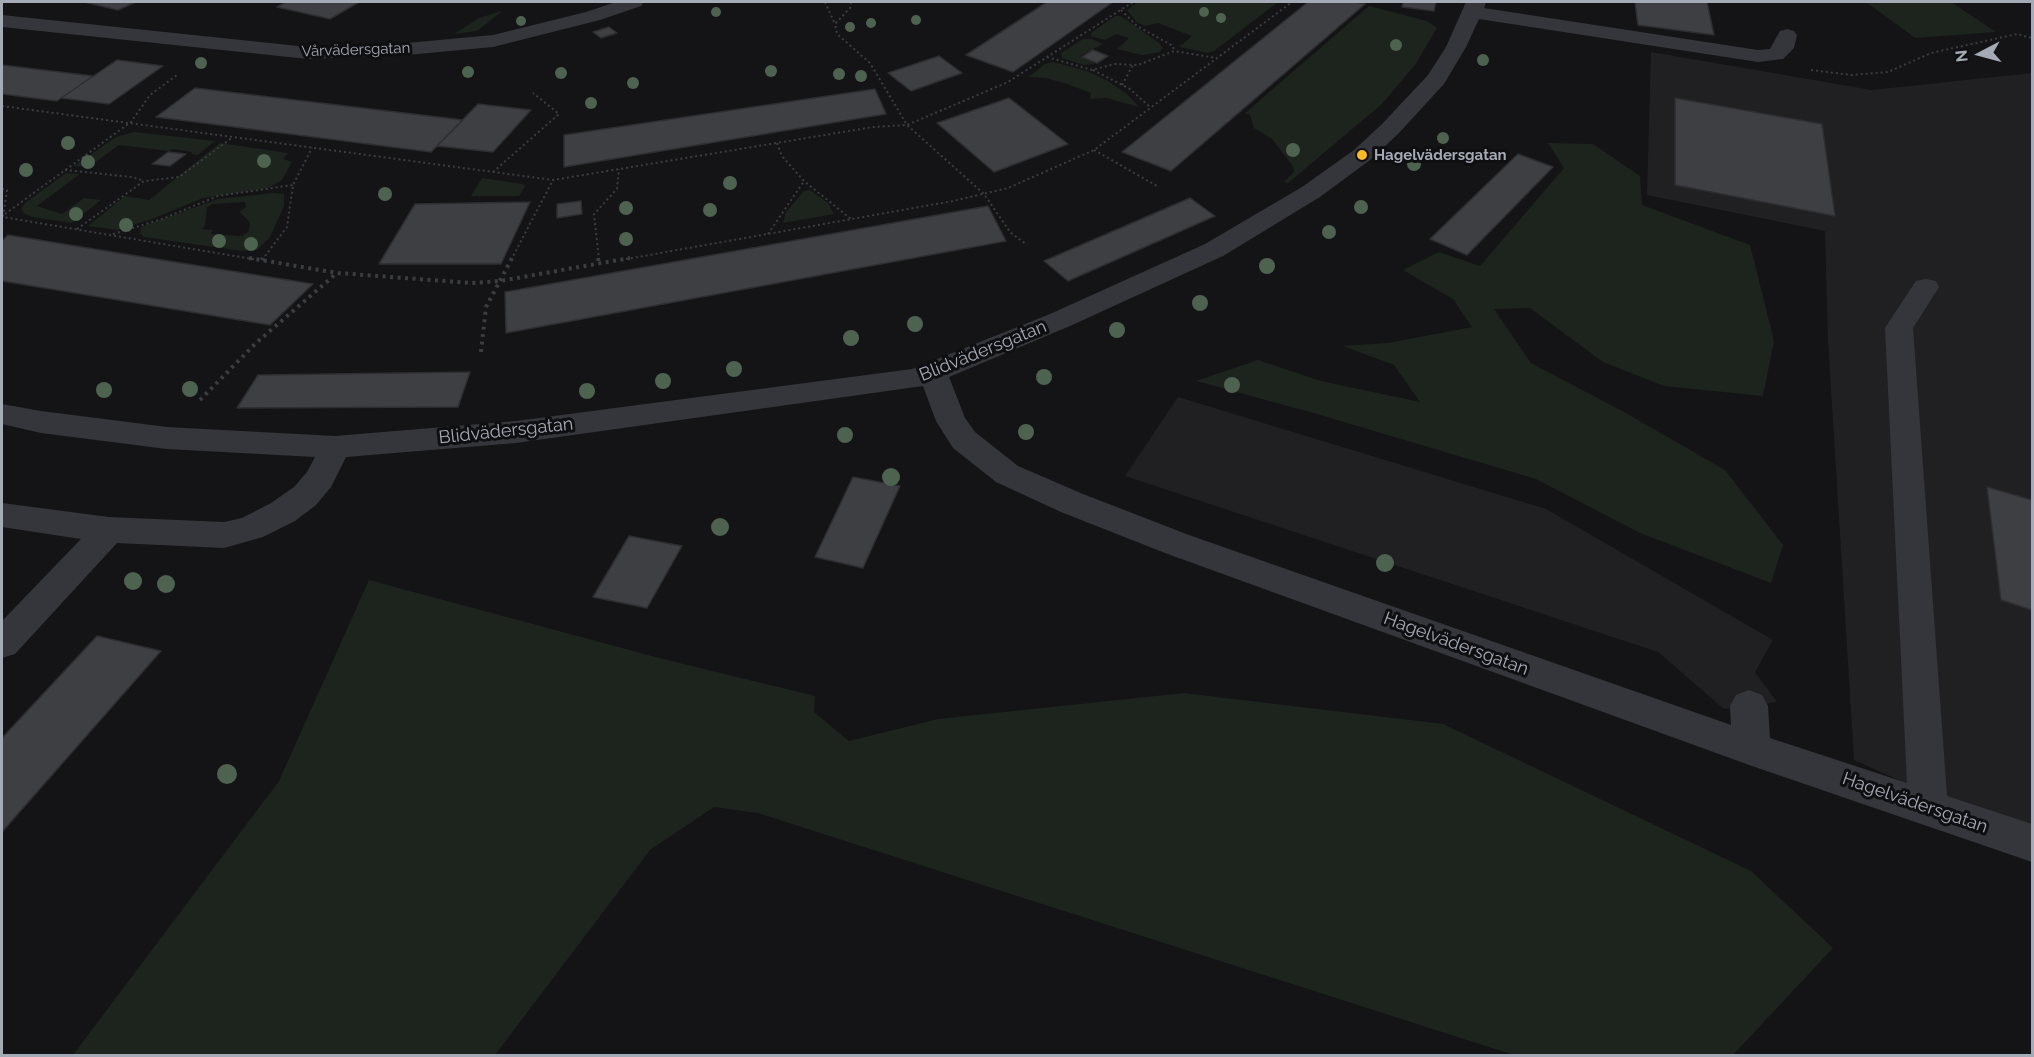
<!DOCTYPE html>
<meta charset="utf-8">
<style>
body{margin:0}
#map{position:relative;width:2034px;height:1057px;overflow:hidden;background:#141416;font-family:Raleway,sans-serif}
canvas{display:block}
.frame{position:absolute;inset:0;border:3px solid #a5aab7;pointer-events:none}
.north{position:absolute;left:1950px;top:24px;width:60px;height:60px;-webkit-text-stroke:4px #0f0f11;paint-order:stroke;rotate:264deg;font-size:16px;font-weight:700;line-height:24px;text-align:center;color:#a5aab7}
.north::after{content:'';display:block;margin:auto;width:21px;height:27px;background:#a5aab7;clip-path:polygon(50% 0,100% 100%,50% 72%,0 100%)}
</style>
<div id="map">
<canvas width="2034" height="1057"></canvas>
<div class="frame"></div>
<div class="north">N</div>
</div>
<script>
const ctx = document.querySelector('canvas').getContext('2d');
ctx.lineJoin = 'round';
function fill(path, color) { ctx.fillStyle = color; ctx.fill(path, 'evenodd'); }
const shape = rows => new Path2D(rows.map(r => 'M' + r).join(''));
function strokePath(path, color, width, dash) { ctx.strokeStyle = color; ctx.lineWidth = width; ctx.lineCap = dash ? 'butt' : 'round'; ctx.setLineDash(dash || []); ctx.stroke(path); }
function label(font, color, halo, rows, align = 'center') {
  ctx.font = font + ' Raleway,sans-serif'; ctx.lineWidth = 6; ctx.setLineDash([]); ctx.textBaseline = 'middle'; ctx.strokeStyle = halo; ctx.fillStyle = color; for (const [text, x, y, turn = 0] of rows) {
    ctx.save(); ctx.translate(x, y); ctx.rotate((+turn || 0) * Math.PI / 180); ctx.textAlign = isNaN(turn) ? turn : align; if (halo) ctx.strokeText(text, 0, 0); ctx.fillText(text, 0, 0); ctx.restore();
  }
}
fill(shape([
 [1651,52,1872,90,2032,73,2032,840,1854,760,1828,340,1825,231,1647,195],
 [1178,397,1546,509,1773,640,1755,672,1777,702,1724,709,1658,652,1125,476]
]), '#202023');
fill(shape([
 [1138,2,1278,2,1214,51,1208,53,1179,47,1192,36,1158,23,1145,26,1137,22,1127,10],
 [1866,2,1951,2,1996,32,1915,38],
 [1369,6,1427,21,1437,28,1415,65,1382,104,1288,183,1284,182,1294,172,1293,166,1272,139,1254,128,1250,115,1245,113],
 [502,11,477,31,454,34,479,18],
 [1115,16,1121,16,1159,43,1163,48,1160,52,1142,55,1117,49,1129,38,1116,34,1105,40,1091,36,1091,33],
 [1083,39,1092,39,1103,44,1080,56,1095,64,1084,65,1062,58,1061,53],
 [1053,62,1087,71,1108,81,1127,94,1139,107,1107,98,1090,99,1091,93,1067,84,1046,78,1028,77,1045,64],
 [134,132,215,141,198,155,191,154,192,152,173,149,169,151,119,145,89,167,74,166,116,137],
 [220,143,288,153,283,159,292,162,282,180,268,188,203,198,152,219,117,230,88,226,125,196,149,200],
 [1548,143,1593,144,1640,176,1642,205,1750,245,1774,341,1763,396,1664,386,1603,362,1530,308,1494,309,1531,363,1624,412,1725,470,1783,545,1771,583,1640,533,1536,479,1317,414,1196,381,1258,360,1321,381,1420,402,1394,365,1343,346,1388,343,1472,327,1453,299,1403,270,1439,252,1480,266,1564,168],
 [66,173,80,174,37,206,62,214,84,198,101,200,72,223,32,217,24,213,21,209,25,203],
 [482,178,523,184,525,186,519,196,471,196],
 [810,190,828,203,834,214,783,223,786,212,804,191],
 [274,193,284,194,284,206,270,237,257,250,242,251,144,237,140,233,141,227,218,199],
 [245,202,246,207,239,212,247,219,250,224,249,231,242,236,211,234,213,230,202,229,205,225,207,207,213,204],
 [369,580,663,659,815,696,814,712,849,741,938,719,1184,693,1443,724,1751,871,1833,948,1733,1055,1514,1055,758,813,714,807,650,850,495,1055,73,1055,279,781]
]), '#1c241d');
const building = shape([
 [84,2,136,2,118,10,84,2],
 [286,2,359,2,330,19,277,7,286,2],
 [1047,2,1113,2,1013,72,966,55,1047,2],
 [1308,2,1355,2,1365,4,1171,171,1122,152,1308,2],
 [1403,2,1436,2,1434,11,1402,7,1403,2],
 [1635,2,1707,2,1714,35,1638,25,1635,2],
 [609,27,617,33,601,38,593,32,609,27],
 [1093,50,1108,56,1097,63,1082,57,1093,50],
 [939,56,962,73,911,91,888,73,939,56],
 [117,60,163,66,109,104,61,98,117,60],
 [2,65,93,76,57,101,2,94,2,65],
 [195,88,463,120,431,152,156,117,195,88],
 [875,89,886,114,564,167,564,135,875,89],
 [1009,98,1068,144,994,172,937,123,1009,98],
 [1675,98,1822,124,1835,216,1675,185,1675,98],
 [478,104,531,110,493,152,437,146,478,104],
 [168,152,186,154,170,166,152,164,168,152],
 [1518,154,1553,167,1467,255,1430,239,1518,154],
 [1190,198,1215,216,1068,281,1044,261,1190,198],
 [581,201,582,214,557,218,557,204,581,201],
 [530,202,501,264,379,264,415,204,530,202],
 [988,206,1006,241,506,333,505,292,988,206],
 [8,235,156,259,313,284,270,325,2,281,2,241,8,235],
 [470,372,458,407,237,408,258,375,470,372],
 [853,477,900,486,863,568,815,557,853,477],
 [1987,487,2032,500,2032,610,2001,600,1987,487],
 [629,536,682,546,647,608,593,597,629,536],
 [97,636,161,651,2,832,2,738,97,636]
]);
fill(building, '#3e3f43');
strokePath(building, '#2e2e32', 1.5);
strokePath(shape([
 [825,2,835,24],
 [851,2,850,8,835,24,837,34,870,63,907,125,984,194,1010,232,1027,245],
 [1377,2,1382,2],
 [1121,10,1137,26,1173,46,1174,51],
 [1047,57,1092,70,1114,64,1138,65,1174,51,1216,58],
 [1093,70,1130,89,1151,108],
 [1811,70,1851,75,1888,72,1931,53,2017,34,2032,38],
 [1122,85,1133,65],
 [2,106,553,180,873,127,907,125,1008,82,1133,2],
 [777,143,782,156,804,181,851,219],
 [1094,150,1157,186],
 [65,170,132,177,144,181],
 [493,172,559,114,533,93],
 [2,189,7,190,3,217,258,260],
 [5,214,131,122,150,95,177,75],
 [77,229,144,181,179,177,233,137],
 [113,234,162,219,218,196,293,185],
 [768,234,804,181],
 [262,260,287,227,293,185,312,148],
 [511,260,553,180],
 [599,260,594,214,617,189,619,169],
 [621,260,953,201,1008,188,1094,150,1292,2]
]), '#3b3d42', 2, [2, 3]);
strokePath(shape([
 [249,258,338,273,471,283,500,281,630,258],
 [598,258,599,264],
 [262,260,263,258],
 [481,352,486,307,512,258],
 [200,400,256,343,337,273]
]), '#3b3d42', 4, [3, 4.5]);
fill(shape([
 [616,2,644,2,641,6,600,20,493,47,407,55,308,59,2,27,2,15,308,47,407,43,493,35,586,12,616,2],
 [1466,2,1486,2,1484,8,1758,50,1770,49,1780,31,1787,29,1794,31,1797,35,1794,48,1783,59,1758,62,1479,19,1466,47,1444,84,1398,134,1370,160,1320,197,1223,256,1070,326,949,377,965,418,975,432,1018,466,1083,494,1189,535,1731,725,1730,706,1736,695,1749,690,1762,695,1768,706,1770,738,1907,783,1885,328,1916,281,1926,279,1936,281,1939,287,1913,328,1947,796,2032,824,2032,862,1752,766,1165,553,1061,512,996,482,953,448,936,421,923,386,516,443,346,457,331,487,316,505,295,521,263,537,224,548,117,543,15,654,2,658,2,621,81,539,2,527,2,503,109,517,224,522,242,518,271,503,294,487,307,472,315,457,167,449,41,433,2,424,2,404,41,411,167,427,335,436,516,421,912,369,1050,314,1205,244,1302,187,1354,150,1382,124,1428,75,1446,47,1466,2]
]), '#35363b');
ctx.fillStyle = '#4d634f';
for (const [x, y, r] of [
 [716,12,5],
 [1204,12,5],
 [1221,18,5],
 [916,20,5],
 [521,21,5],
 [871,23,5],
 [850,27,5],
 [1396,45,6],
 [1483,60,6],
 [201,63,6],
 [771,71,6],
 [468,72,6],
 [561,73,6],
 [839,74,6],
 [861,76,6],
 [633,83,6],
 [591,103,6],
 [1443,138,6],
 [68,143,7],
 [1293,150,7],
 [264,161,7],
 [88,162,7],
 [1414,164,7],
 [26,170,7],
 [730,183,7],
 [385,194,7],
 [1361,207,7],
 [626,208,7],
 [710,210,7],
 [76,214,7],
 [126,225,7],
 [1329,232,7],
 [626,239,7],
 [219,241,7],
 [251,244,7],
 [1267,266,8],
 [1200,303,8],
 [915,324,8],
 [1117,330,8],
 [851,338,8],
 [734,369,8],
 [1044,377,8],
 [663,381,8],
 [1232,385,8],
 [190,389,8],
 [104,390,8],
 [587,391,8],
 [1026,432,8],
 [845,435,8],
 [891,477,9],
 [720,527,9],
 [1385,563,9],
 [133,581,9],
 [166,584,9],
 [227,774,10]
]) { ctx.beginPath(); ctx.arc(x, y, r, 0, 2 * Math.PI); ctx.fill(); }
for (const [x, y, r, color] of [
 [1362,155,6,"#fbb927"]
]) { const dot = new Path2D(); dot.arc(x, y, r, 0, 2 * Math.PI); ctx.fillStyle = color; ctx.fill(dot); strokePath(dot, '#0f0f11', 2); }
label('15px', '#a5aab7', '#0f0f11', [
 ["Vårvädersgatan",356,50,-2]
]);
label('bold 15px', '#a5aab7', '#0f0f11', [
 ["Hagelvädersgatan",1374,155]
], 'left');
label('18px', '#a5aab7', '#0f0f11', [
 ["Blidvädersgatan",983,351,-22],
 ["Blidvädersgatan",506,431,-6],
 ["Hagelvädersgatan",1456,644,20],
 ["Hagelvädersgatan",1915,803,19]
]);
</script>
